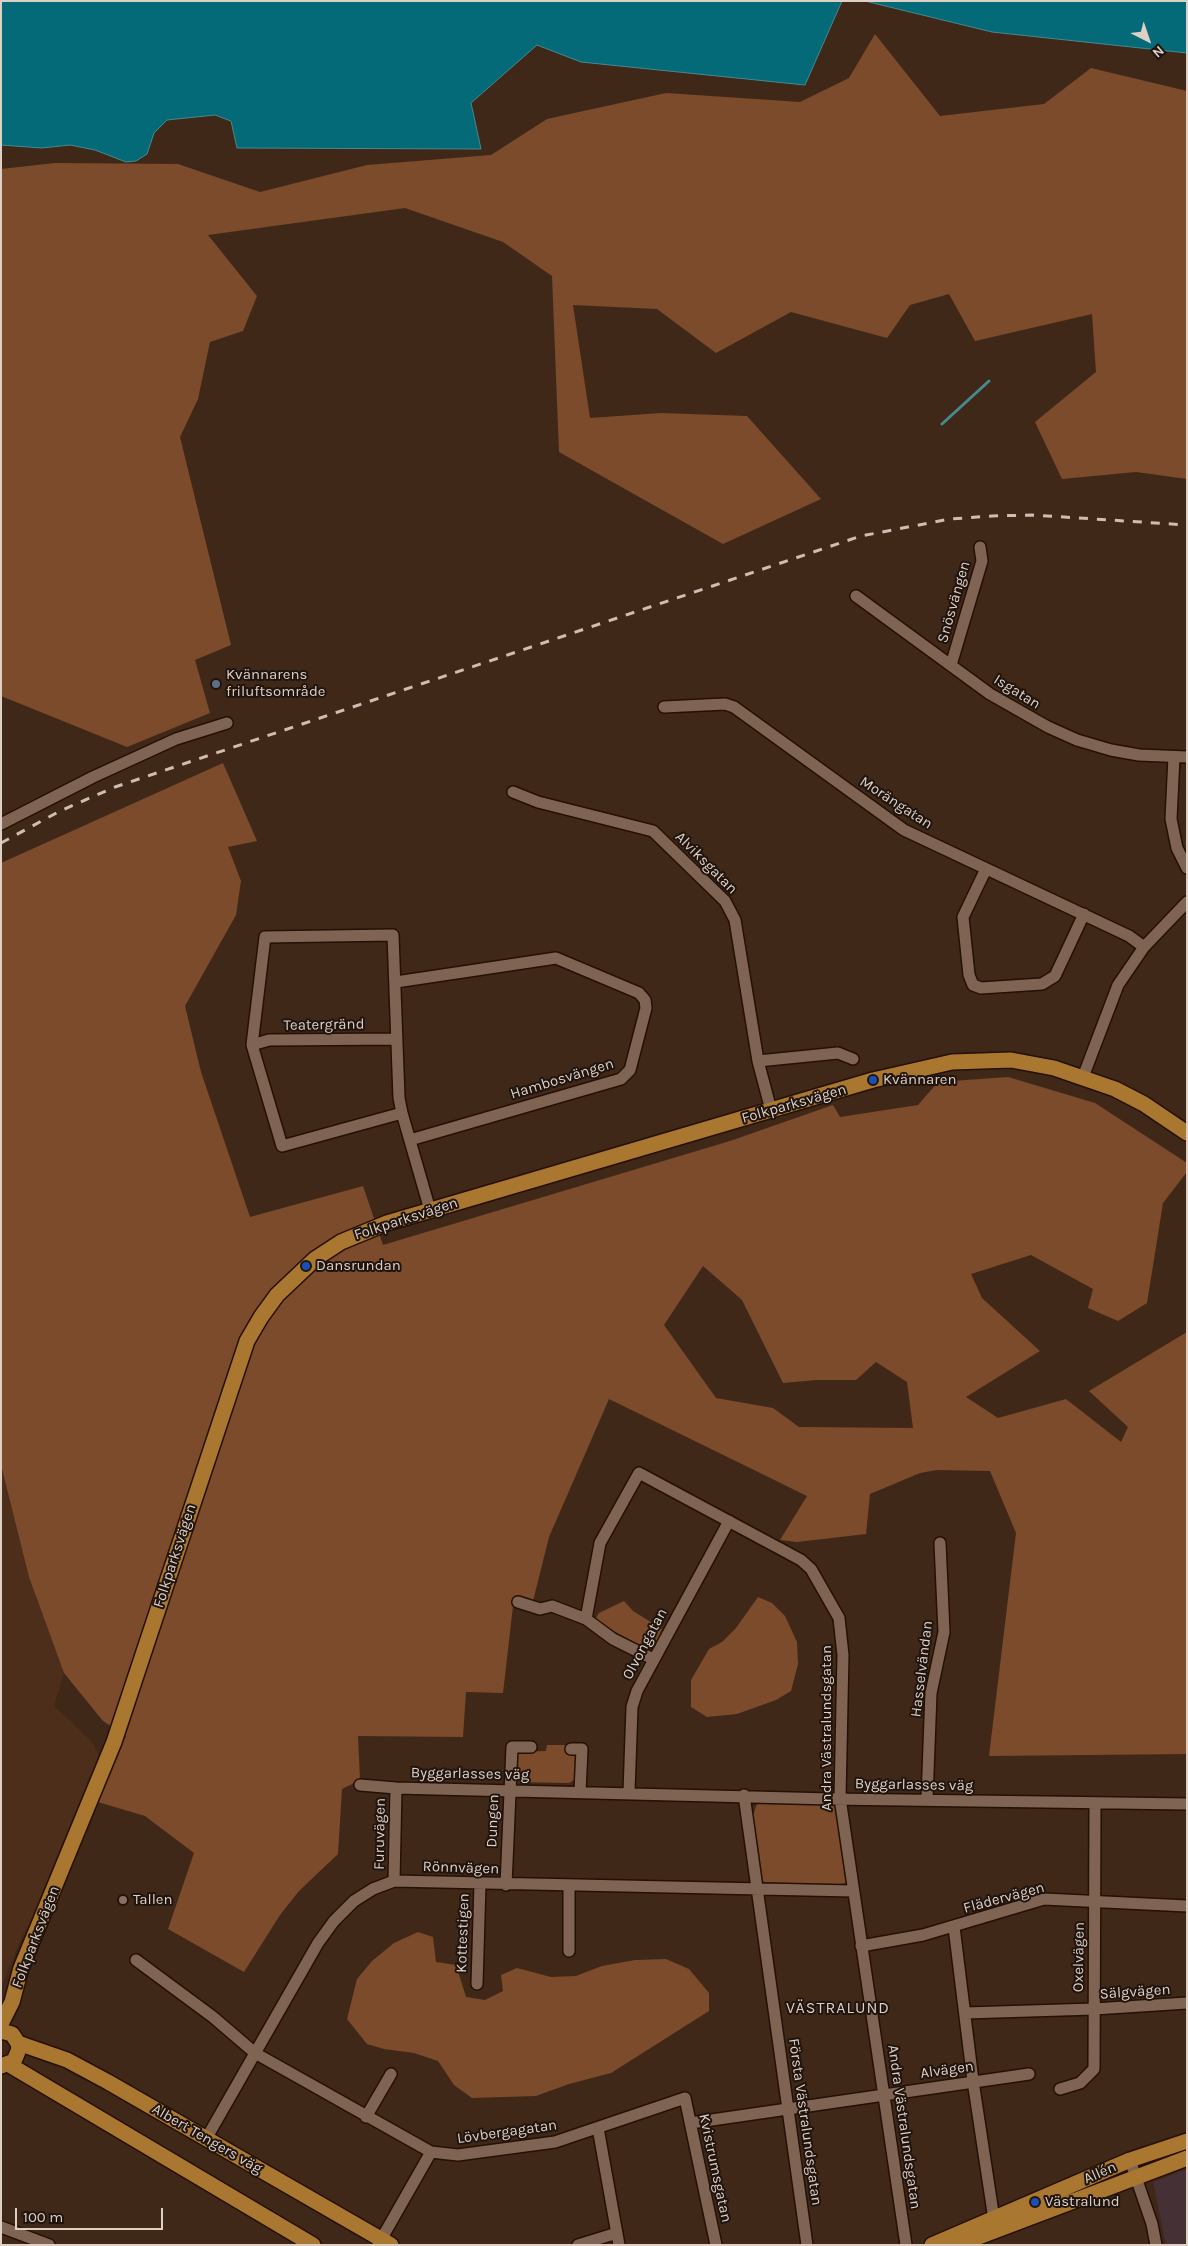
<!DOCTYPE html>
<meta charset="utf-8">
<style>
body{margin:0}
#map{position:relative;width:1188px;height:2246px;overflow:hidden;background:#402819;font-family:Karla,sans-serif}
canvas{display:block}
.frame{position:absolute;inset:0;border:2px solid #dfd0c6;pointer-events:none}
.north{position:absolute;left:1123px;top:15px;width:50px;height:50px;-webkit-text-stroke:4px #1f140e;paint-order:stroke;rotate:139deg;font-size:14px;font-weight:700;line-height:20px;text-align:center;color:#dfd0c6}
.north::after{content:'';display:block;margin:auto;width:18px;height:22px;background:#dfd0c6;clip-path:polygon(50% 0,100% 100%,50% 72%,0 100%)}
.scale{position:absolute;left:15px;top:2208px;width:148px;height:22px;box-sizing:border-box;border:2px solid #dfd0c6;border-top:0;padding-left:6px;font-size:15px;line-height:18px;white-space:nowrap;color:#dfd0c6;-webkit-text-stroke:4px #1f140e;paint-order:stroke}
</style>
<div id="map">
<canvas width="1188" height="2246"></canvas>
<div class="frame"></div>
<div class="north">N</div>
<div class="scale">100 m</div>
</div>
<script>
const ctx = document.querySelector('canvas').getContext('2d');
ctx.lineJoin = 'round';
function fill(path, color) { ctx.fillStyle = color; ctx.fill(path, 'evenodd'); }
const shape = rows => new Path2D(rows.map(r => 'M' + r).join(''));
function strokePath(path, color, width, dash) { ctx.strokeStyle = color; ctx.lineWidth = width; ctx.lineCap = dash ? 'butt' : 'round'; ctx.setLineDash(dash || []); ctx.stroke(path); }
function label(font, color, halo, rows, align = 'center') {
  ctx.font = font + ' Karla,sans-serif'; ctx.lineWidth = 4; ctx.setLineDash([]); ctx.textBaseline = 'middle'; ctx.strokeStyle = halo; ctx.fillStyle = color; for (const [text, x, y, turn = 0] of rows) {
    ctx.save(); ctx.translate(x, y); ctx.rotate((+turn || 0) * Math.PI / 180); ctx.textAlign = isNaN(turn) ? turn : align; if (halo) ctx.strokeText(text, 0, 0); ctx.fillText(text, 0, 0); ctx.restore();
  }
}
fill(shape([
 [1,1465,29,1577,64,1673,54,1706,92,1742,100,1758,35,1916,23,1934,1,1987]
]), '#4c2e1b');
fill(shape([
 [1187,2169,1187,2245,1166,2245,1153,2182]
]), '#443035');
fill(shape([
 [875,34,940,116,1044,104,1091,68,1187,91,1187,479,1136,472,1062,479,1035,422,1096,372,1092,314,975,341,949,294,910,305,887,338,791,312,716,353,657,309,573,305,590,418,661,413,747,416,821,499,723,544,559,452,552,276,503,242,405,208,208,235,257,296,243,331,210,342,198,399,180,437,231,645,195,660,210,713,127,747,1,696,1,169,55,163,178,164,260,192,367,165,491,155,547,119,666,93,800,102,849,78],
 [223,763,257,841,228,847,241,881,236,915,185,1006,201,1072,250,1217,363,1186,383,1245,730,1141,833,1105,840,1117,918,1105,938,1082,1008,1077,1095,1103,1187,1163,1187,1172,1163,1203,1147,1303,1118,1321,1088,1308,1093,1289,1031,1255,971,1274,982,1298,1040,1351,966,1397,998,1418,1066,1399,1121,1442,1128,1427,1089,1391,1187,1332,1187,1754,989,1756,1016,1533,990,1471,937,1470,920,1473,870,1494,866,1534,797,1542,780,1540,807,1496,609,1399,549,1537,533,1601,513,1606,503,1693,466,1692,463,1737,358,1736,360,1780,342,1789,338,1854,299,1891,280,1915,244,1972,168,1929,194,1853,145,1816,98,1802,126,1736,103,1721,64,1673,29,1577,1,1465,1,863],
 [703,1266,742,1300,783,1383,816,1380,856,1380,876,1362,907,1382,913,1428,799,1427,773,1408,716,1398,664,1325],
 [758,1597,772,1603,785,1616,797,1642,798,1664,791,1691,776,1700,737,1714,707,1717,691,1707,691,1680,709,1649,722,1642,736,1628],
 [624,1601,633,1611,662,1629,654,1648,645,1648,599,1623,596,1618,599,1613],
 [547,1745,567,1745,567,1753,576,1754,576,1779,569,1783,519,1782,516,1777,517,1752,546,1751],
 [762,1800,834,1806,837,1811,846,1883,835,1885,764,1882,761,1878,752,1818,757,1804],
 [418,1932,433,1937,436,1962,456,1965,466,1997,485,2000,503,1991,501,1975,517,1968,551,1977,576,1976,602,1966,635,1960,666,1959,689,1969,709,1993,709,2011,611,2073,569,2084,536,2096,472,2098,454,2085,438,2061,414,2053,384,2049,367,2044,347,2019,357,1979,372,1961,394,1943]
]), '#7b4b2c');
const water = shape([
 [1,1,842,1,805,85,581,62,537,45,471,103,481,149,237,148,231,121,215,115,167,120,154,133,147,154,136,161,126,162,95,150,70,145,42,148,1,145,1,1],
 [865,1,1187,1,1187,53,992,32,865,1]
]);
fill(water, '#046a77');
strokePath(water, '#46898f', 1);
strokePath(shape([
 [942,424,989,381]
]), '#46898f', 3);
const minor = shape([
 [856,596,990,694,1048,727,1077,740,1111,750,1139,755,1187,757],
 [951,665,982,561,980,547],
 [664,707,725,704,734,707,904,830,1129,936,1144,947],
 [1174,757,1171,819,1177,848,1187,868],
 [513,792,538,802,653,831,725,901,735,920,758,1061,771,1110],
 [1,824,93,777,176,739,227,723],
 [986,869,963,917,969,975,973,985,981,988,1042,984,1055,976,1084,914],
 [396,982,556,958,639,993,645,1000,646,1008,630,1070,621,1079,410,1140],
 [252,1045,269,1040,397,1039],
 [758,1061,838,1053,853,1059],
 [1083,1077,1118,985,1144,947,1187,902],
 [402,1113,399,1098,393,935,265,937,252,1045,282,1146,402,1113,430,1210],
 [518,1602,540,1609,552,1606,586,1619],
 [653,1659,613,1639,586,1619,600,1543,639,1473,801,1560,811,1569,839,1618,843,1655,840,1798,906,2245],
 [571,1749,582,1749,580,1791],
 [360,1785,396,1788,831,1799,1187,1804],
 [629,1792,632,1707,637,1691,729,1521],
 [744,1795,807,2245],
 [927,1799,931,1693,944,1632,940,1543],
 [394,1881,396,1788],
 [506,1885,512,1747,531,1747],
 [569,1885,569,1951],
 [954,1927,973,2081,995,2226],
 [861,1946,923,1935,1044,1899,1187,1906],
 [136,1960,213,2017,255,2053,431,2152,458,2155,555,2142,685,2098,716,2245],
 [477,1984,480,1884],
 [965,2013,1094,2009,1187,2003],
 [1060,2089,1080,2083,1094,2069,1095,1804],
 [366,2117,391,2074],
 [691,2123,1029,2074],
 [598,2128,619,2245],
 [206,2139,318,1943,334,1921,354,1901,373,1889,394,1881,853,1891],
 [1130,2160,1152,2224,1156,2245],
 [1,2227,49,2245],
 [378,2245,431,2152],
 [578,2245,617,2233]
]);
const major = shape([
 [1,2024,12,2002,21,1968,114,1742,247,1341,261,1317,277,1295,315,1259,341,1242,387,1223,873,1080,952,1062,1011,1060,1054,1068,1115,1089,1144,1104,1187,1133],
 [1,2031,12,2034,18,2043,19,2049,14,2061,1,2066],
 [18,2043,67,2060,108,2082,391,2245],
 [8,2064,313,2245],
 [960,2244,1187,2158],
 [932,2245,1130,2160,1187,2141]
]);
strokePath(minor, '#261003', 14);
strokePath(major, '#261003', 18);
strokePath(minor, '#7f6453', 11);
strokePath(major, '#aa7731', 15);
strokePath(shape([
 [1,843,60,811,115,787,861,536,950,519,992,516,1032,515,1187,525]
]), '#cdbdb3', 3, [9, 9]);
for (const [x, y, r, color] of [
 [216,684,5,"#5c6f8a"],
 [873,1080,5,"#1a4fb4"],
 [306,1266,5,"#1a4fb4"],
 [123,1900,5,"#8d6e63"],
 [1035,2202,5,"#1a4fb4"]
]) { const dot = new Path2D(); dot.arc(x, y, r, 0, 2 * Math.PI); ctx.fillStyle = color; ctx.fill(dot); strokePath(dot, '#1f140e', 2); }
label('15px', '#dfd0c6', '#1f140e', [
 ["Snösvängen",954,602,-74],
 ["Isgatan",1017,692,32],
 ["Morängatan",896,803,33],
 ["Alviksgatan",706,863,45],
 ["Teatergränd",324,1025,-1],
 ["Hambosvängen",562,1079,-17],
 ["Folkparksvägen",794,1104,-16],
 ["Folkparksvägen",406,1219,-18],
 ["Folkparksvägen",175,1556,-72],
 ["Olvongatan",645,1644,-62],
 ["Hasselvändan",922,1669,-83],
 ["Andra Västralundsgatan",827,1728,-90],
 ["Byggarlasses väg",470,1774,1],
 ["Byggarlasses väg",914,1785,1],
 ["Dungen",493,1821,-88],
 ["Furuvägen",380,1834,-89],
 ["Rönnvägen",461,1868,2],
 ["Flädervägen",1004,1898,-15],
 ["Kottestigen",463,1933,-88],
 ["Folkparksvägen",36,1937,-69],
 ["Oxelvägen",1079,1957,-89],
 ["Sälgvägen",1135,1992,-4],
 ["Alvägen",947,2070,-8],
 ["Första Västralundsgatan",805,2122,82],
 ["Andra Västralundsgatan",904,2127,82],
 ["Lövbergagatan",507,2132,-8],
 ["Albert Tengers väg",207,2139,30],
 ["Kvistrumsgatan",715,2168,78],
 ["Allén",1100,2173,-24]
]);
label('15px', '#dfd0c6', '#1f140e', [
 ["Kvännarens",226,675],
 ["friluftsområde",226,692],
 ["Kvännaren",883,1080],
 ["Dansrundan",316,1266],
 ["Tallen",133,1900],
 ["Västralund",1045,2202]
], 'left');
ctx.letterSpacing = '1px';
label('16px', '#dfd0c6', '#1f140e', [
 ["VÄSTRALUND",838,2008]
]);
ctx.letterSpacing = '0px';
</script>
